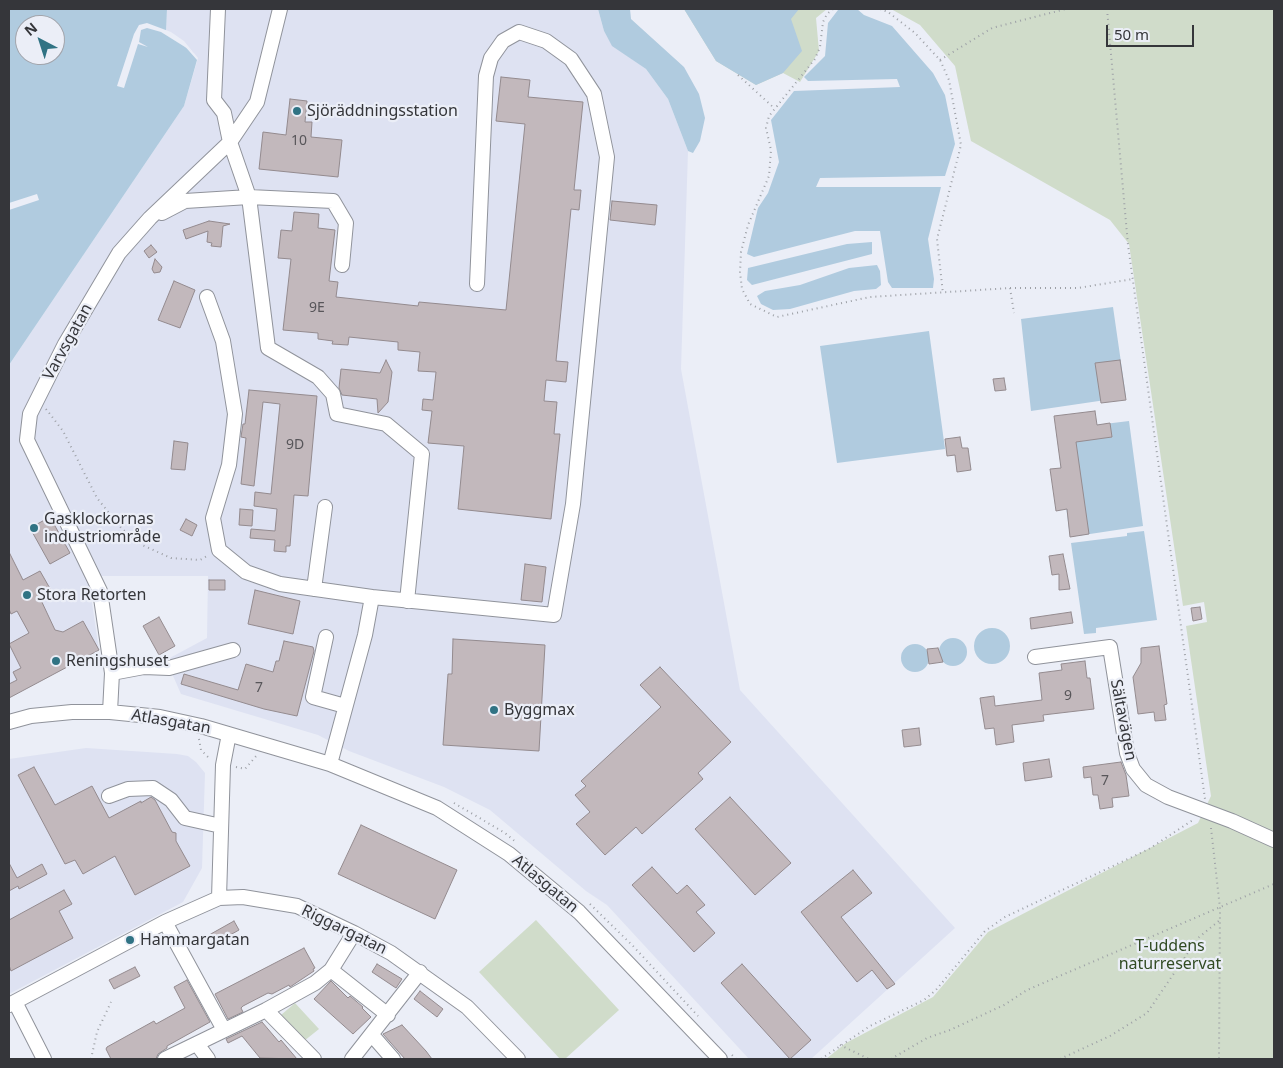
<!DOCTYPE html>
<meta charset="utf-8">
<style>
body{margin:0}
#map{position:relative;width:1283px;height:1068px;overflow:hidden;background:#ebeef7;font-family:"Noto Sans",sans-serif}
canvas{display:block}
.frame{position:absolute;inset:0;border:10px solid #35363a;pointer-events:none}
.north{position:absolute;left:15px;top:15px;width:50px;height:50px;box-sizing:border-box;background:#ebeef7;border:1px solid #a2a4ab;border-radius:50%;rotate:320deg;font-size:14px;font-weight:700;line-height:20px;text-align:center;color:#35363a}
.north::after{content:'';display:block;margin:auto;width:18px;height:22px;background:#307384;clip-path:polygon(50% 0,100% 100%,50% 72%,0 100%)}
.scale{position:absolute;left:1106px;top:25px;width:88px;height:22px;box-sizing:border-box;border:2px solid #35363a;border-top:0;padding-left:6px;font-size:15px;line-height:18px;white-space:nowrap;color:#35363a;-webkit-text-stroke:4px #ebeef7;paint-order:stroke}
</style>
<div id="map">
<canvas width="1283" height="1068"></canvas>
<div class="frame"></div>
<div class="north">N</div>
<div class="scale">50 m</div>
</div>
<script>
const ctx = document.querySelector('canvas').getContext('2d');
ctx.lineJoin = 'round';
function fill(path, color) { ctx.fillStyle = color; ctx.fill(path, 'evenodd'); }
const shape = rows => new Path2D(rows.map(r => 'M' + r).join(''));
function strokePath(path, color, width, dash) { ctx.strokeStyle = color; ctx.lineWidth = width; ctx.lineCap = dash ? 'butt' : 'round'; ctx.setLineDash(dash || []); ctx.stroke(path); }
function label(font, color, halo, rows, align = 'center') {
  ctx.font = font + ' "Noto Sans",sans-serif'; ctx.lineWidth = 4.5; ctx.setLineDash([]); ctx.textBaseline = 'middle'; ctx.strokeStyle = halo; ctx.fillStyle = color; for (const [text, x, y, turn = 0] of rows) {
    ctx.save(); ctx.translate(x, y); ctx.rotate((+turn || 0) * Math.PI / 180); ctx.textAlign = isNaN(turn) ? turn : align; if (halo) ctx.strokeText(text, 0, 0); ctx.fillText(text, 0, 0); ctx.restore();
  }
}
fill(shape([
 [167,9,598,9,604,31,612,45,646,69,668,99,688,151,681,369,740,690,955,928,811,1059,749,1059,607,905,586,891,490,810,444,787,349,751,318,735,181,694,166,660,207,638,208,576,88,576,99,650,9,698,9,365,184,106,198,58,194,53,166,32],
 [86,748,177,754,188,756,196,762,205,773,202,868,183,902,9,994,9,759]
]), '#dee2f2');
fill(shape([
 [684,9,827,9,816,18,819,51,800,82,783,73,756,85,716,61],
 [891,9,1274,9,1274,1059,826,1059,846,1043,933,997,988,932,1198,823,1211,796,1186,626,1207,622,1204,602,1183,606,1129,244,1110,220,971,141,955,66,920,25],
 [536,920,619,1010,565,1059,560,1059,479,972],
 [295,1003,319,1029,304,1041,281,1015]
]), '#d0dcca');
fill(shape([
 [9,9,167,9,166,32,182,43,197,60,184,106,9,365],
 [25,25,55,25,55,55,25,55],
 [598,9,630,9,631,19,684,67,699,94,705,118,700,141,693,153,688,151,668,99,646,69,612,46,604,31],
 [684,9,799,9,791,19,802,51,783,73,756,85,716,61],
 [846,9,857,9,864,15,892,26,933,73,945,95,955,144,945,176,820,178,816,187,941,187,928,239,934,279,933,288,892,288,888,282,880,231,855,231,754,257,747,254,758,208,768,193,779,162,771,120,794,91,900,87,897,79,808,81,804,77,825,56,828,23,838,10],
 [872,242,872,254,752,285,747,280,748,268,847,244],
 [877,265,880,271,881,285,876,289,854,291,790,309,773,310,761,304,757,296,765,291,800,285,849,268],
 [1113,307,1126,397,1031,411,1021,319],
 [929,331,945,449,837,463,820,346],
 [1129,421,1143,526,1070,537,1056,430],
 [1144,531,1157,620,1096,628,1096,633,1084,634,1071,543,1127,536,1127,533],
 '974 646a18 18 0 1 1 36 0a18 18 0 1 1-36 0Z',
 '939 652a14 14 0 1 1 28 0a14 14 0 1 1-28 0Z',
 '901 658a14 14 0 1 1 28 0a14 14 0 1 1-28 0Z'
]), '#b0cbdf');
fill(shape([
 [147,23,171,32,184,41,193,52,161,32,147,28,141,30,139,42,148,47,138,44,124,88,117,86,134,34,139,25],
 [37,194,39,200,9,210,9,203]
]), '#ebeef7');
const building = shape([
 [501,77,530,80,528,97,583,102,574,190,581,190,579,210,571,209,556,361,568,362,566,382,546,380,544,401,557,402,554,434,560,434,551,519,458,509,464,446,428,443,432,411,422,410,423,399,433,400,436,372,418,371,420,352,398,350,398,342,349,337,348,345,332,344,333,341,318,339,318,333,283,330,291,259,278,258,281,230,292,231,294,212,319,214,318,228,335,230,329,281,338,282,336,297,418,306,419,302,506,310,525,124,496,121,501,77],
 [290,99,307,101,305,122,312,122,311,137,342,140,338,177,259,169,263,132,286,135,290,99],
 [612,201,657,205,655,225,610,220,612,201],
 [209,221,230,224,223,226,221,247,211,246,212,243,207,242,208,231,186,239,183,230,209,221],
 [151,245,157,252,149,258,144,251,151,245],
 [155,259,162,267,160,272,154,273,152,269,155,259],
 [174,281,195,290,180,328,158,320,174,281],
 [386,360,392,372,388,402,378,413,377,399,342,395,339,388,341,369,380,373,386,360],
 [1120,360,1126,400,1101,403,1095,363,1120,360],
 [1004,378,1006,390,995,391,993,379,1004,378],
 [249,390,317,396,308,496,294,495,290,546,286,546,286,552,274,551,275,540,250,538,251,529,275,531,277,509,254,506,255,492,271,494,280,404,263,402,254,486,241,484,246,438,241,437,243,424,245,424,249,390],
 [1095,411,1097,425,1110,423,1112,437,1076,442,1089,534,1070,537,1067,509,1056,511,1050,469,1061,468,1054,416,1095,411],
 [960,437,962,448,968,448,971,470,957,472,955,455,947,456,945,439,960,437],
 [174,441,188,443,185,470,171,469,174,441],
 [240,509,253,510,252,526,239,525,240,509],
 [50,517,70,553,50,564,30,528,50,517],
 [186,519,197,525,192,536,180,530,186,519],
 [9,552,23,580,40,571,52,592,40,598,55,630,63,632,83,621,99,650,9,698,9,684,17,680,13,672,21,668,9,644,29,633,17,611,11,614,9,609,9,552],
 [1063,554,1070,589,1059,590,1059,574,1052,575,1049,556,1063,554],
 [525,564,546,567,542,602,521,600,525,564],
 [209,580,225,580,225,590,209,590,209,580],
 [255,590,300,601,293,634,248,624,255,590],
 [1200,607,1202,619,1193,621,1191,608,1200,607],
 [1071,612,1073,623,1031,629,1030,618,1071,612],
 [159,617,175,646,159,655,143,626,159,617],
 [453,639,545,645,539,751,443,745,448,674,452,674,453,639],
 [284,641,313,647,314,651,297,716,264,709,181,684,184,674,238,690,246,664,273,672,276,661,279,661,284,641],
 [1159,646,1167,704,1164,705,1166,720,1155,721,1154,712,1138,714,1133,677,1141,663,1141,648,1159,646],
 [938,648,943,662,929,664,927,649,938,648],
 [1085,661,1087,678,1090,678,1094,709,1043,715,1044,721,1012,725,1014,742,996,745,994,728,985,729,980,698,994,696,995,706,1042,700,1039,673,1062,670,1061,664,1085,661],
 [660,667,731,742,698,773,703,779,642,834,636,827,605,855,576,824,590,812,575,795,586,786,581,781,661,707,640,685,660,667],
 [919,728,921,745,904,747,902,730,919,728],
 [1049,759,1052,777,1025,781,1023,763,1049,759],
 [1121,762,1126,775,1129,796,1112,798,1113,807,1100,809,1098,795,1093,795,1091,777,1084,778,1083,767,1121,762],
 [34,767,55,805,92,786,109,818,141,801,141,803,151,797,155,800,172,832,176,833,176,841,190,866,135,895,115,856,83,874,75,860,65,864,18,775,34,767],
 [730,797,791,863,755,895,695,829,730,797],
 [361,825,457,870,435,919,338,874,361,825],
 [9,863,17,878,42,864,47,874,19,889,18,886,9,891,9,863],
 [652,867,677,894,687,885,705,905,696,912,715,933,694,952,632,885,652,867],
 [853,870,872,893,841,917,895,984,887,989,872,970,857,982,801,912,853,870],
 [64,890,72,904,59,911,73,938,11,971,9,965,9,920,64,890],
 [234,921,239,930,214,944,209,935,234,921],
 [304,948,315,968,313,969,314,971,290,987,289,985,272,994,268,993,243,1006,241,1008,243,1012,228,1019,215,994,304,948],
 [377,964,402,979,396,988,372,972,377,964],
 [742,964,811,1040,790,1059,721,983,742,964],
 [135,967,140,976,114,989,109,980,135,967],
 [187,980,210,1022,167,1046,167,1048,158,1054,156,1059,111,1059,106,1049,107,1047,154,1021,156,1024,185,1008,174,987,187,980],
 [331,981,348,998,350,996,363,1007,362,1008,371,1017,353,1034,314,999,331,981],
 [420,991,443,1009,437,1017,414,999,420,991],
 [262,1022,279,1042,281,1040,297,1059,260,1058,242,1036,228,1043,226,1039,262,1022],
 [402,1025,426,1051,432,1059,405,1059,383,1034,402,1025]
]);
fill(building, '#c2b8bc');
strokePath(building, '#948b8f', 1);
const minor = shape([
 [280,9,257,102,230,142,249,197,268,348,318,377,333,394,337,414,386,424,422,454,407,601],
 [162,213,185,201,249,197,333,201,346,223,342,265],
 [207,297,223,341,235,414,229,465,213,518,219,550,246,572,280,584,372,597],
 [314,589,325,507],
 [326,637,313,697,345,706],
 [1035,657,1110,647,1127,753,1133,769,1146,785,1168,797,1232,821,1274,840],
 [112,673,144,667,169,668,233,650],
 [110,712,112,673,100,591,27,440,30,414,65,344,119,253,150,218,230,142,224,113,214,100,218,9],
 [9,722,31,716,72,712,110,712,160,717,201,726,330,764,437,808,509,854,579,912,720,1059],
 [330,764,365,635,372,597,554,615,573,504,607,157,594,94,571,59,546,41,519,32,503,41,491,58,486,76,477,284],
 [109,796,128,789,153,788,171,800,185,818,221,826],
 [219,898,223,765,229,734],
 [165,922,224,1030],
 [331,970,388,1015],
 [15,1002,44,1059],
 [9,1005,165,922,219,898,243,897,297,906,354,933,391,953,467,1007,518,1059],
 [266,1010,314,1059],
 [372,1035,393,1059],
 [197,1044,208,1059],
 [165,1059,266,1010,315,983,331,970,354,933],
 [352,1059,420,972]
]);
strokePath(minor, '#90939b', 16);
strokePath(shape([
 [833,9,827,14,823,22,820,47,815,59,769,116,766,128,771,150,769,176,748,225,741,252,740,272,742,289,750,304,777,317,870,297,1010,288,1014,313],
 [880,9,888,12,915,33,940,60,949,80,961,145,937,239,943,294],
 [1107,9,1128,245,1205,799],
 [940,60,992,28,1066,9],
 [738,75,773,107],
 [1010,288,1078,288,1133,279],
 [46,409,63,431,97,498,122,529,142,545,171,558,200,560,209,555],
 [199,739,201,750,210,759],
 [236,767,245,769,257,755],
 [454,803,505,833,517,843],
 [1211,828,1220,908,1219,1059],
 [590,904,633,946,698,1016],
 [840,1045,869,1059],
 [732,1055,736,1059],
 [91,1059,97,1032,111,1002],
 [821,1059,870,1026,924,1000,936,990,985,931,1005,917,1149,849,1193,820],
 [891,1059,927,1038,950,1030,1004,1005,1027,990,1274,884],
 [1060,1059,1110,1036,1147,1013,1198,938,1220,920]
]), '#9da0a6', 2, [1, 4]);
strokePath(minor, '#fff', 14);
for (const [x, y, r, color] of [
 [297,111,5,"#307384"],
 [34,528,5,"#307384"],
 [27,595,5,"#307384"],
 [56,661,5,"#307384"],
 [494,710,5,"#307384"],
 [130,940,5,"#307384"]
]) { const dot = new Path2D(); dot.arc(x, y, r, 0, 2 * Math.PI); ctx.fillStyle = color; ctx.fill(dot); strokePath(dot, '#ebeef7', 2); }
label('14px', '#58565a', null, [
 ["10",299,141],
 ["9E",317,308],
 ["9D",295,445],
 ["7",259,688],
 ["9",1068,696],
 ["7",1105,781]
]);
label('16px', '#35363a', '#ebeef7', [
 ["Sjöräddningsstation",307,111],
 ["Gasklockornas",44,519],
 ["industriområde",44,537],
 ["Stora Retorten",37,595],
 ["Reningshuset",66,661],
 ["Byggmax",504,710],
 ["Hammargatan",140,940]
], 'left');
label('16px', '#35363a', '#ebeef7', [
 ["Varvsgatan",68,342,-61],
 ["Sältavägen",1123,720,79],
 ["Atlasgatan",171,722,10],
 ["Atlasgatan",545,884,40],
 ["Riggargatan",344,930,26]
]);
label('16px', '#314b23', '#ebeef7', [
 ["T-uddens",1170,946],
 ["naturreservat",1170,964]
]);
</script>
